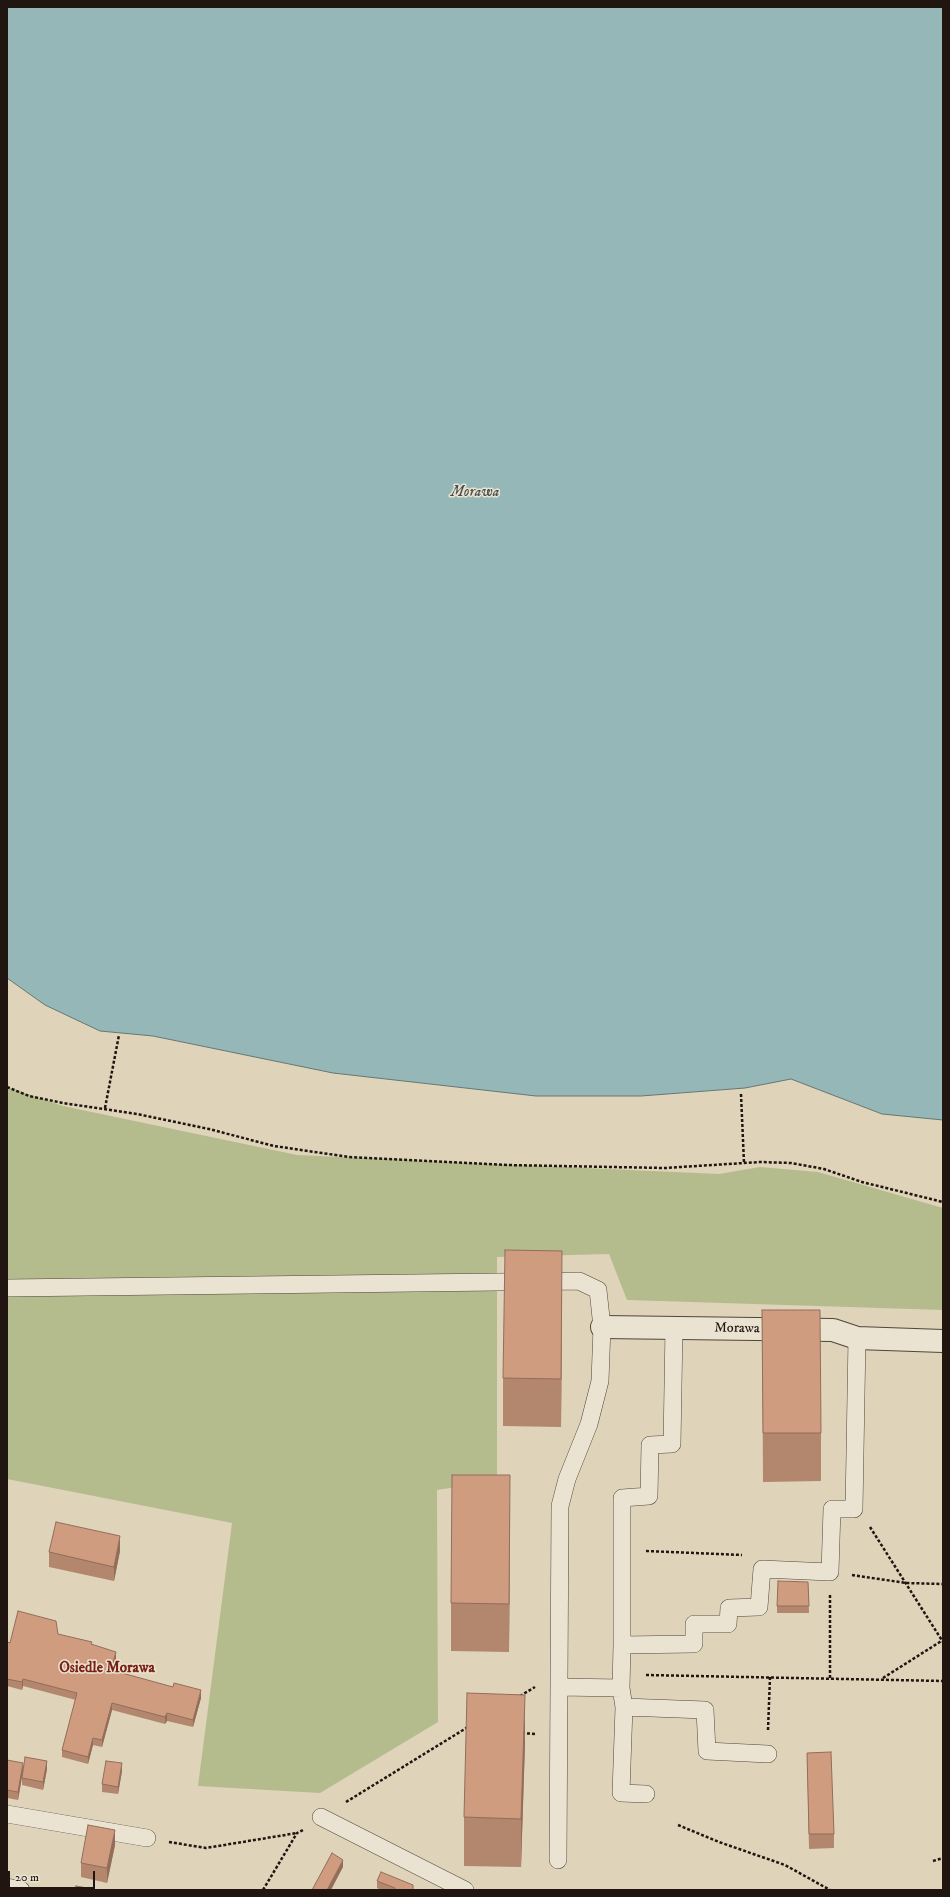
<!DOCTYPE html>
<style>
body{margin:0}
#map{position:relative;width:950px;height:1897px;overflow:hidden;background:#dfd4b9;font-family:"IM FELL DW Pica",serif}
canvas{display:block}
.frame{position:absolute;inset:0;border:8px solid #201510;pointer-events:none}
.scale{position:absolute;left:8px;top:1871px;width:87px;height:18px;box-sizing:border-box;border:2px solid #201510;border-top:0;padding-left:5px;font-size:12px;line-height:14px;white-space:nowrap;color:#201510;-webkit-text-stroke:3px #eae3d2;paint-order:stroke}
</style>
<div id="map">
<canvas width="950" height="1897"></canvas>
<div class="frame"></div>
<div class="scale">20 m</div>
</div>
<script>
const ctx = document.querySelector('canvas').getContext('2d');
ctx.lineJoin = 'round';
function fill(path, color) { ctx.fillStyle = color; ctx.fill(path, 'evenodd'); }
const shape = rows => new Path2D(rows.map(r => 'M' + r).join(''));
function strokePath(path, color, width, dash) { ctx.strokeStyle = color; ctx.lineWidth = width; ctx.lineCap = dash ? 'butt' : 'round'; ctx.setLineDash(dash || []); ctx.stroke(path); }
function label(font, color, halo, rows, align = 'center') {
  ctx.font = font + ' "IM FELL DW Pica",serif'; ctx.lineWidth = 3; ctx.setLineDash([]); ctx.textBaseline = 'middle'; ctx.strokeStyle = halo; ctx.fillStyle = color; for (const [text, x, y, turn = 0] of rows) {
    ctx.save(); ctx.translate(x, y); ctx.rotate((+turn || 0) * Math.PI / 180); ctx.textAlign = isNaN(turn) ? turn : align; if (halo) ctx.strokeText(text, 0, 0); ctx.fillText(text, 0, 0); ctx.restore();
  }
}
fill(shape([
 [7,1087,63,1106,297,1155,719,1174,760,1167,818,1172,943,1208,943,1310,627,1300,609,1254,497,1257,497,1481,437,1490,438,1722,320,1793,198,1786,232,1523,7,1479]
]), '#b4bc8e');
const water = shape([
 [7,7,943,7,943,1120,882,1114,791,1079,745,1088,641,1096,536,1096,333,1073,153,1036,100,1031,45,1005,7,978,7,7]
]);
fill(water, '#95b7b7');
strokePath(water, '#667674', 1);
const service = shape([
 [7,1288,579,1281,598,1290,602,1327,600,1381,589,1424,567,1479,560,1506,558,1860],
 [674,1328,672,1444,650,1445,649,1496,622,1498,622,1645,694,1644,694,1624,728,1624,729,1608,759,1607,762,1569,830,1572,832,1509,854,1509,857,1338],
 [622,1645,621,1688,624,1707,621,1793,646,1794],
 [559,1687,621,1688],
 [624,1707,705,1710,707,1751,768,1754],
 [7,1814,147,1838],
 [321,1817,465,1890],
 [7,1887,21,1890]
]);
const minor = shape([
 [602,1327,833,1330,857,1338,943,1341]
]);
strokePath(service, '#50453a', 18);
strokePath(minor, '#50453a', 24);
strokePath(shape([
 [7,1087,29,1096,63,1103,137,1114,209,1129,274,1146,349,1157,507,1165,665,1168,760,1162,791,1163,824,1169,862,1182,943,1202],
 [741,1094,744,1163],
 [105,1108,119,1035],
 [870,1527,943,1642],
 [646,1551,742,1555],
 [852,1575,906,1583,943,1584],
 [646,1675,943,1681],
 [830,1678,830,1595],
 [883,1678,943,1640],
 [520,1696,535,1687],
 [768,1730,770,1677],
 [522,1733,535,1734],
 [346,1802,468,1727],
 [678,1825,719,1842,785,1865,830,1890],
 [169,1842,206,1848,297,1833],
 [933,1861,943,1858],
 [263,1890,297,1833,303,1830]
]), '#201510', 2.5, [3, 2]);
strokePath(service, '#eae3d2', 17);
strokePath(minor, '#eae3d2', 22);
fill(shape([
 [562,1299,561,1427,503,1426,503,1378],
 [762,1310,821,1433,821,1481,763,1482],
 [510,1524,509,1652,451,1651,451,1603],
 [120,1551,114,1581,49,1567,49,1552],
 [808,1582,809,1613,777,1613,777,1606],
 [58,1634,92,1645,116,1660,113,1671,201,1698,193,1727,167,1721,165,1724,112,1710,102,1747,93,1745,88,1764,62,1757,62,1750,76,1700,23,1686,22,1690,7,1686,7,1642,10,1643],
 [525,1743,521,1867,464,1866,464,1817],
 [807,1753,834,1834,834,1848,809,1849],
 [7,1760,23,1771,18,1800,7,1798],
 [47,1769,43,1790,22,1785,22,1778],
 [122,1771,118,1794,102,1792,102,1784],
 [115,1845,107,1883,81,1877,81,1863],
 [377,1881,413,1890,381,1890,377,1888]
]), '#b3866e');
fill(shape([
 [562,1251,562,1299,561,1427,561,1379],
 [510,1475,510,1524,509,1652,509,1604],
 [120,1536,120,1551,114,1581,114,1567],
 [116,1652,116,1660,111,1678,111,1670],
 [23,1679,23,1686,22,1690,22,1682],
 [201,1690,201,1698,193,1727,193,1720],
 [525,1695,525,1743,521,1867,521,1819],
 [112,1703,112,1710,102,1747,102,1740],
 [167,1713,167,1721,165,1724,165,1717],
 [93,1738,93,1745,88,1764,88,1757],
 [47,1761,47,1769,43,1790,43,1782],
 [23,1763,23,1771,18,1800,18,1792],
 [122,1763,122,1771,118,1794,118,1787],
 [115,1830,115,1845,107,1883,107,1868],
 [343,1860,343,1867,331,1890,327,1890]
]), '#926d5a');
const building = shape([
 [505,1250,562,1251,561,1379,503,1378,505,1250],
 [762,1310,820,1310,821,1433,763,1433,762,1310],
 [452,1475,510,1475,509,1604,451,1603,452,1475],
 [56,1522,120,1536,114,1567,49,1552,56,1522],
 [778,1581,808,1582,809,1606,777,1606,778,1581],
 [18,1611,56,1621,58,1634,92,1642,91,1644,116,1652,111,1670,173,1687,174,1683,201,1690,193,1720,167,1713,165,1717,112,1703,102,1740,93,1738,88,1757,62,1750,77,1693,23,1679,22,1682,7,1679,7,1642,10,1643,18,1611],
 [467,1693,525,1695,521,1819,464,1817,467,1693],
 [831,1752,834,1834,809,1834,807,1753,831,1752],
 [25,1757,47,1761,43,1782,22,1778,25,1757],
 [7,1760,23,1763,18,1792,7,1790,7,1760],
 [106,1761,122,1763,118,1787,102,1784,106,1761],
 [88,1825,115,1830,107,1868,81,1863,88,1825],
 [332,1853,343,1860,327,1890,312,1890,332,1853],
 [381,1872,413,1885,413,1890,395,1890,395,1888,377,1881,381,1872],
 [76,1886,93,1889,92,1890,75,1890,76,1886],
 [42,1888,55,1890,41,1890,42,1888]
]);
fill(building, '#d09c80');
strokePath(building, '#926d5a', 1);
label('14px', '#201510', '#eae3d2', [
 ["Morawa",737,1329,1]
]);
label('italic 15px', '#494e4a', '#eae3d2', [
 ["Morawa",475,493]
]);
label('bold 15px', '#7a1f14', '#eae3d2', [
 ["Osiedle Morawa",107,1669]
]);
</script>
